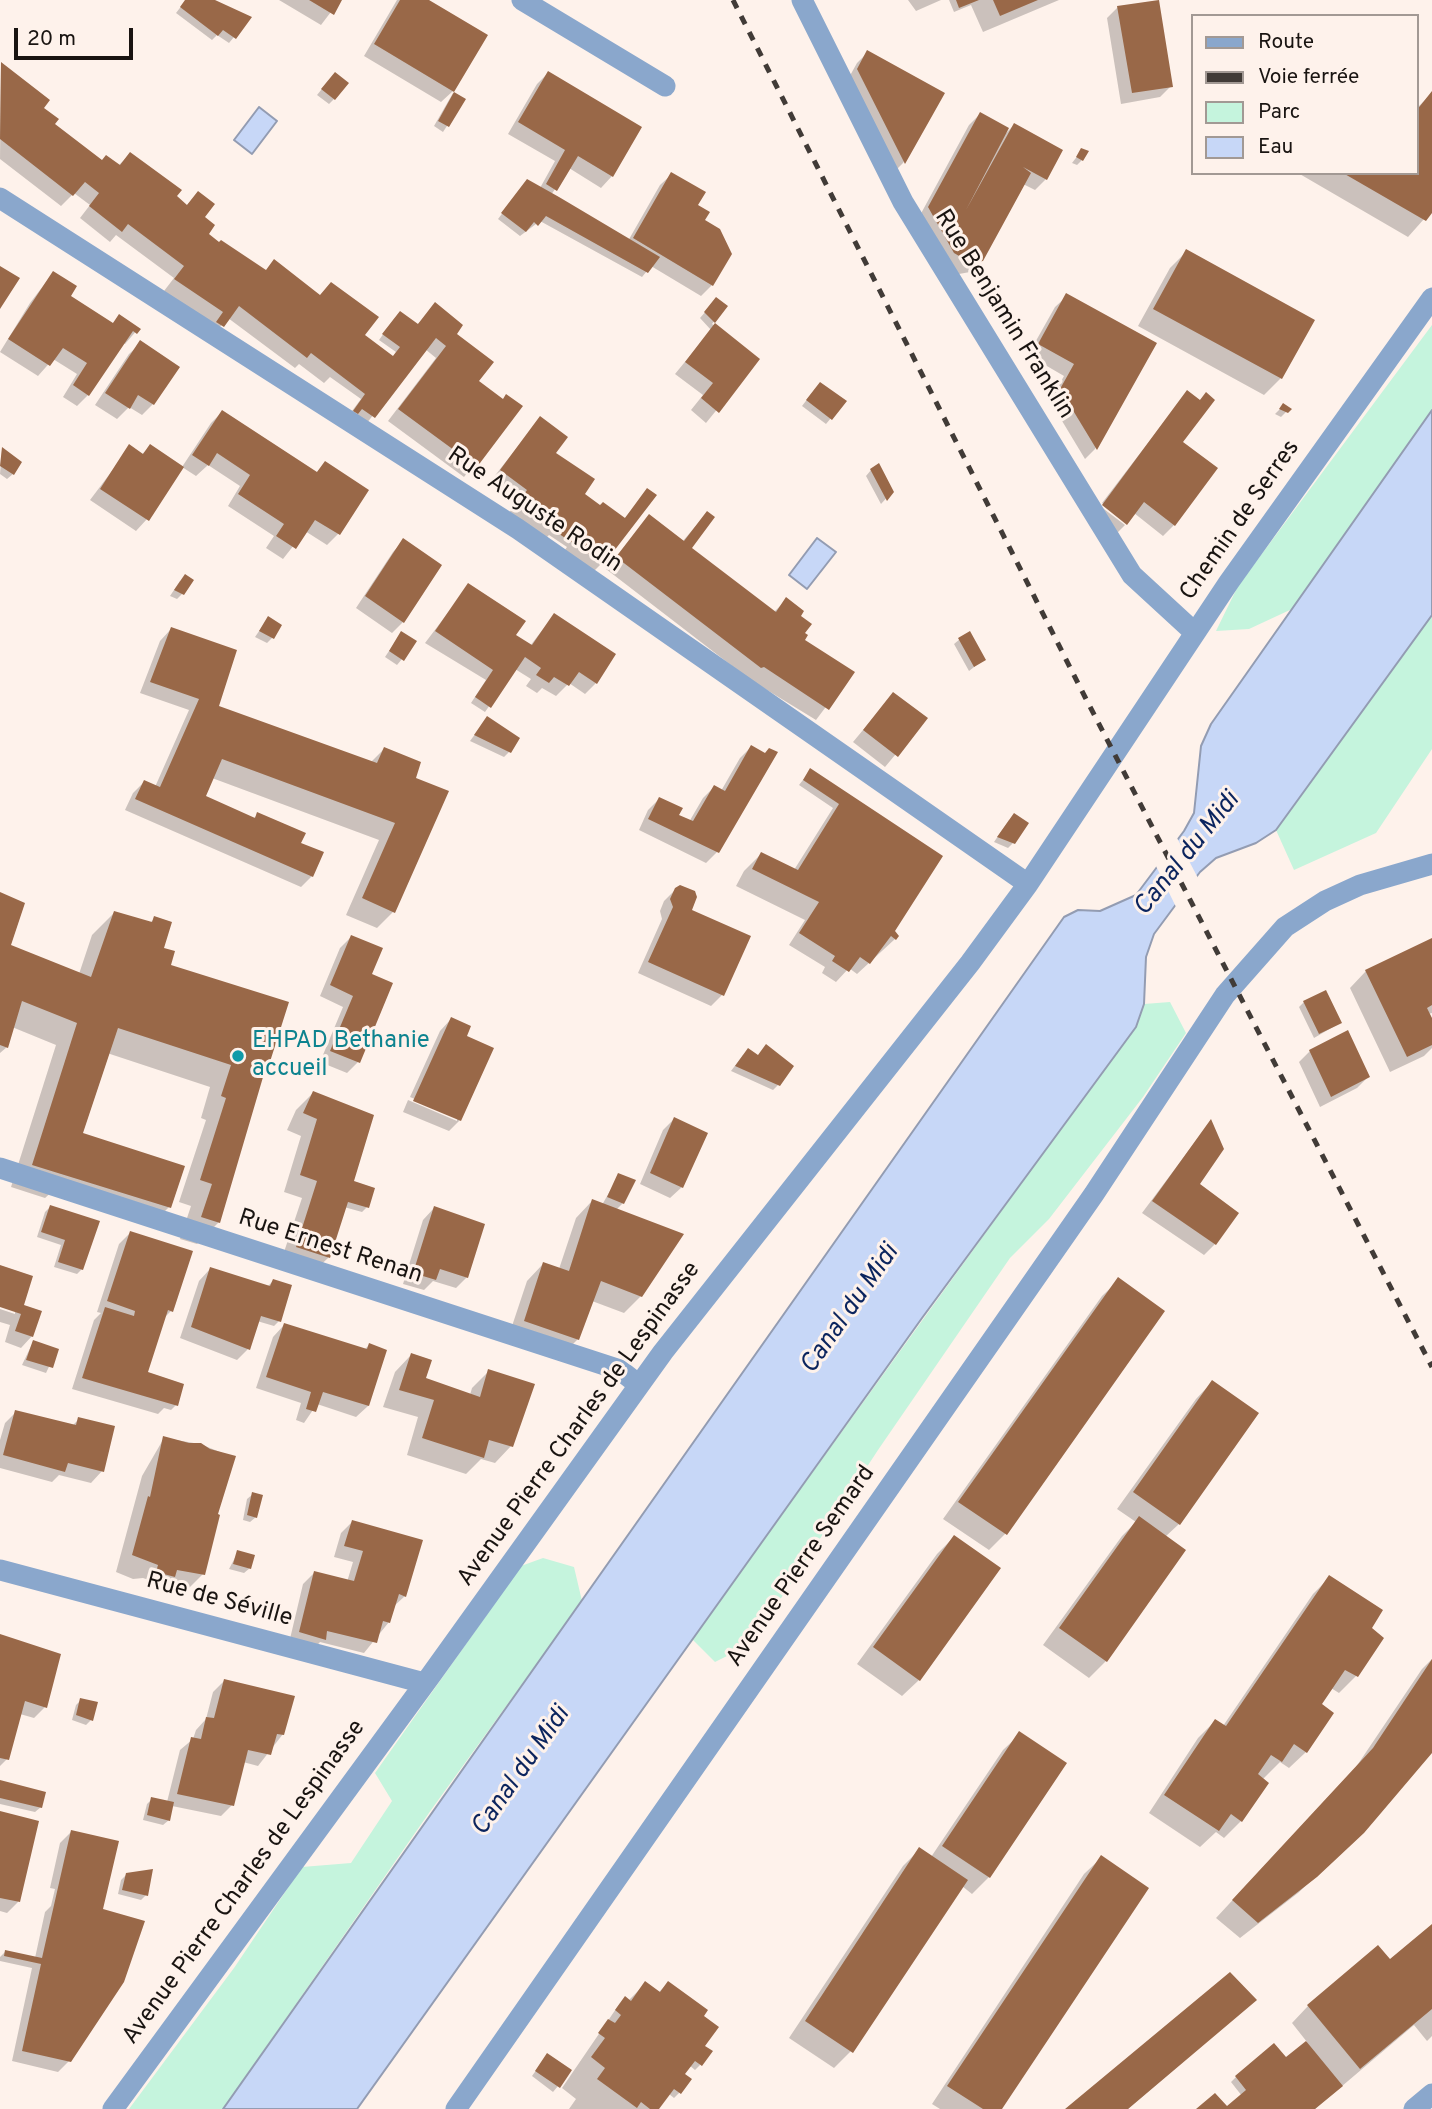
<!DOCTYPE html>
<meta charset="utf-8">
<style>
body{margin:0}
#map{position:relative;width:1432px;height:2109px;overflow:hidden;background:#fef2eb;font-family:Overpass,sans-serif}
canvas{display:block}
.legend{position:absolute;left:1191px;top:14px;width:228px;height:161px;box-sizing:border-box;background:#fef2eb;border:2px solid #a29994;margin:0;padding:9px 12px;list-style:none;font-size:21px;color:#191411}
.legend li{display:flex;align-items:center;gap:14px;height:35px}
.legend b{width:35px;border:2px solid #a29994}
.scale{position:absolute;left:14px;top:28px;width:119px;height:32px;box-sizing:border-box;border:4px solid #191411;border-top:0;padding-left:9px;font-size:21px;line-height:24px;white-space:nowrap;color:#191411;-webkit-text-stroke:5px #fef2eb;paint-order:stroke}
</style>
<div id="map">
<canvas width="1432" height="2109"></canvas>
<ul class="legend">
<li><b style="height:9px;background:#8aa7cc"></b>Route</li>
<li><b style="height:9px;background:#413b37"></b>Voie ferrée</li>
<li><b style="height:19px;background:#c5f4dd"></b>Parc</li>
<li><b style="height:19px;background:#c7d7f7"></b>Eau</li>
</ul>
<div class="scale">20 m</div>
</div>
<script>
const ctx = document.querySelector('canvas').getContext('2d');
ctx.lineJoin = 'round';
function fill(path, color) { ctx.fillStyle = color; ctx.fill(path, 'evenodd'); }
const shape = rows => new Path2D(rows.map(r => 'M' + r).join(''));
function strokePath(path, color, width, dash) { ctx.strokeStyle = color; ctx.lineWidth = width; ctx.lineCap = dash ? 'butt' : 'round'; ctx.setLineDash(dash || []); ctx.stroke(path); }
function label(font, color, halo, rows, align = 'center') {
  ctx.font = font + ' Overpass,sans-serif'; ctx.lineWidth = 6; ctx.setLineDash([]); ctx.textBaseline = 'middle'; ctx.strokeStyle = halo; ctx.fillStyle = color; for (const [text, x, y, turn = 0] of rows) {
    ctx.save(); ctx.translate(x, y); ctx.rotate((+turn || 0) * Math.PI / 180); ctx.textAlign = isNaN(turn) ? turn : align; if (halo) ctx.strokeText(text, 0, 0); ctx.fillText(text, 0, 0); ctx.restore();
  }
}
fill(shape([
 [1432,325,1432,410,1292,609,1249,629,1216,631,1238,586],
 [1432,614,1432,749,1376,833,1294,870,1276,830],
 [1170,1002,1186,1033,1143,1097,1049,1219,1010,1258,878,1450,751,1644,715,1662,692,1639,1138,1022,1144,1004],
 [543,1558,574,1567,582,1601,431,1810,223,2109,129,2109,234,1968,302,1867,351,1863,392,1801,375,1773,521,1566]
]), '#c5f4dd');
const water = shape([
 [259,107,277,121,252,154,234,140,259,107],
 [1432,410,1432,615,1276,830,1256,843,1216,858,1200,872,1154,934,1146,957,1144,1004,1136,1027,922,1318,357,2109,223,2109,1064,917,1078,910,1100,911,1136,895,1184,831,1194,813,1201,746,1211,724,1432,410],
 [817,538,836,552,807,589,789,575,817,538]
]);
fill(water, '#c7d7f7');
strokePath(water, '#939cb2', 2);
fill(shape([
 [1176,836,1199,880,1177,909,1155,864]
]), '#fef2eb');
fill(shape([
 [186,0,212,0,234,37,229,43,217,35,212,40,176,13],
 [279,0,340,0,321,25],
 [397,0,426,0,486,35,453,91,441,102,364,56],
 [908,0,941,0,916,11],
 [949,0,1059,0,983,32,971,5,954,12],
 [1118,7,1171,86,1160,97,1121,104,1107,18],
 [868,52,942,93,903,163,893,173,847,81,857,63],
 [1,65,42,108,53,125,101,162,118,166,130,154,186,206,198,193,207,234,358,342,392,358,396,352,379,340,395,318,416,326,435,305,454,334,477,381,502,400,520,406,464,477,388,421,436,358,425,349,363,428,343,423,361,399,330,377,324,383,299,364,295,368,228,318,211,337,164,291,174,278,116,235,110,242,80,218,90,205,74,193,61,206,0,159],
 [548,73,640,128,612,176,601,188,569,168,551,195,628,241,660,185,672,174,703,220,712,285,701,296,651,266,642,277,540,221,520,236,498,219,523,186,540,188,555,161,508,134,537,84],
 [330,79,334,99,329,104,317,95],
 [453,93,464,100,443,132,434,126],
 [1431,94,1432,210,1408,237,1298,173,1416,173,1416,109],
 [980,114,1004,135,1014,125,1046,179,1035,190,1023,184,981,260,970,272,959,274,918,219,969,125],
 [1082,150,1082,160,1077,165,1072,163],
 [1187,251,1281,378,1264,395,1138,326,1170,268],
 [53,273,69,297,112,324,120,316,138,329,125,344,123,343,88,395,77,406,63,397,77,374,53,359,38,376,0,352,30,303],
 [1067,296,1155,344,1095,449,1085,459,1050,401,1064,376,1028,355,1055,307],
 [712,304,726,306,712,324,758,359,706,423,691,410,703,395,675,374,711,330,700,318],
 [141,343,153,404,142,415,129,407,117,419,95,405,129,354],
 [815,389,831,418,826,424,802,406],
 [1187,392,1199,401,1206,394,1181,443,1174,525,1163,536,1134,513,1127,523,1102,503],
 [1283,406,1289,409,1281,417,1275,414],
 [222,412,316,473,325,464,338,534,327,545,305,531,283,559,266,548,274,536,228,506,240,486,208,465,196,476,182,467,211,423],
 [540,418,577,500,624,519,647,491,602,563,591,574,562,554,567,547,549,535,543,541,506,517,517,502,490,482],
 [130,447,141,455,150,447,147,519,136,531,90,500],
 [2,450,13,474,7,479,0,474],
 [871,470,892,492,881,504,866,476],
 [1100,506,1125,525,1115,535],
 [707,513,689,548,774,612,786,600,799,616,803,640,852,672,816,720,749,679,606,569,649,517,682,542],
 [404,540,403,622,392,633,356,608,393,552],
 [180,581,182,594,177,599,170,596],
 [469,585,514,635,530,646,554,615,596,683,585,694,569,683,556,696,542,688,537,693,526,686,531,679,515,669,485,712,471,703,486,680,425,643],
 [268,618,272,638,267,643,255,637],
 [171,629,217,707,370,763,384,749,413,779,393,912,377,928,346,915,379,840,212,778,203,797,253,819,258,814,299,844,312,876,301,887,125,810,133,793,144,782,155,787,189,710,140,693,160,641],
 [397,639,402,659,397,665,385,657],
 [960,639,983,660,969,671,954,644],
 [893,694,926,718,885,767,853,742],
 [487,718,509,752,504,757,470,741],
 [751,747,764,754,775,753,717,852,706,863,639,830,648,810,659,799,677,816,689,822,703,798,714,787,721,791,740,758],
 [810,771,941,856,893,931,895,939,857,974,849,968,836,982,822,973,825,967,789,945,805,920,736,886,744,871,761,854,794,870,833,808,799,785],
 [1009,820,1013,843,1008,848,994,842],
 [676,889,690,911,722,995,711,1006,638,973,662,919,660,911,664,901],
 [0,894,9,946,79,974,92,935,114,913,150,923,155,918,168,966,267,1067,263,1070,219,1222,197,1244,180,1239,191,1206,179,1202,206,1120,201,1118,210,1087,107,1053,79,1139,169,1207,158,1218,58,1186,45,1198,11,1187,56,1045,12,1027,7,1047,0,1053],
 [351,937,369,975,358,1062,347,1073,320,1062,343,1007,320,996,340,948],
 [1432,940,1432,1013,1428,1014,1432,1022,1432,1048,1424,1056,1390,1072,1350,988,1366,971],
 [1304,1002,1340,1023,1314,1038,1299,1007],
 [451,1019,465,1037,460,1120,449,1131,403,1112,408,1100,457,1121,457,1117,410,1097,440,1031],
 [1310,1051,1368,1077,1357,1088,1320,1107,1299,1062],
 [743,1055,778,1085,773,1090,731,1071],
 [313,1093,350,1188,367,1207,362,1212,344,1207,328,1258,311,1274,280,1264,302,1198,284,1192,301,1136,287,1130,296,1110],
 [674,1119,682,1187,670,1198,640,1184,663,1130],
 [1210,1122,1198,1184,1215,1244,1204,1255,1142,1213],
 [619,1175,623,1203,616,1210,641,1296,624,1313,592,1301,578,1339,561,1356,508,1338,527,1281,543,1264,559,1269,576,1218,592,1201,602,1205],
 [50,1207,82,1269,77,1274,54,1267,61,1245,37,1237,45,1212],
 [434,1208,467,1277,456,1288,433,1281,424,1290,403,1284,423,1220],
 [130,1233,171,1311,163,1319,145,1373,176,1405,171,1410,164,1408,158,1414,72,1389,94,1320,101,1313,97,1312,119,1244],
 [0,1266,22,1306,32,1336,21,1348,5,1342,10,1325,0,1322,0,1309,15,1314,15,1310,0,1305],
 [210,1269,267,1287,273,1281,279,1321,274,1326,257,1321,248,1349,237,1360,180,1338,199,1281],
 [1119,1280,1005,1534,989,1550,943,1519,1102,1296],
 [284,1325,364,1350,369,1345,368,1406,356,1417,317,1404,304,1423,296,1420,301,1403,256,1388,273,1337],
 [33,1342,57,1350,46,1373,22,1365],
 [411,1355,424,1380,470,1395,472,1388,489,1371,511,1446,495,1463,481,1459,466,1474,407,1455,418,1417,383,1407,395,1372],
 [1212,1382,1179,1524,1165,1537,1106,1661,1089,1678,1043,1645,1122,1536,1136,1522,1117,1509,1196,1399],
 [16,1412,72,1426,79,1419,102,1471,91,1483,59,1475,52,1482,0,1468,0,1440,5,1423],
 [164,1438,200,1444,230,1456,203,1574,186,1591,167,1589,160,1584,143,1578,133,1579,116,1572,142,1476],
 [253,1494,256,1517,250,1522,243,1520,247,1499],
 [352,1522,405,1596,393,1607,389,1622,364,1653,320,1642,313,1650,289,1643,303,1584,314,1573,347,1582,353,1562,334,1557,341,1533],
 [954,1537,919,1680,902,1696,857,1664,937,1554],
 [238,1552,250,1568,244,1573,229,1569],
 [1330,1577,1369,1629,1382,1638,1356,1676,1339,1693,1331,1688,1320,1705,1306,1752,1289,1768,1280,1762,1262,1780,1241,1821,1224,1838,1216,1832,1200,1847,1149,1813,1198,1738,1215,1721,1223,1726,1313,1594],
 [0,1636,45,1707,34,1718,20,1714,7,1759,0,1766],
 [1432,1659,1432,1749,1345,1849,1298,1893,1240,1938,1216,1918,1356,1767,1422,1669],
 [224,1681,283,1734,258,1766,243,1762,232,1805,221,1816,172,1806,169,1820,163,1825,143,1820,147,1804,152,1799,167,1802,180,1750,193,1739,196,1730,206,1719,213,1692],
 [81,1700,91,1720,86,1725,72,1720,76,1705],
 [1020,1734,989,1877,972,1894,962,1886,851,2051,834,2068,789,2038,903,1866,919,1850,931,1857,1003,1750],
 [0,1782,41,1807,35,1812,0,1804],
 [0,1813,18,1902,7,1913,0,1911],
 [71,1832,70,2060,58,2072,12,2061,32,1968,0,1961,0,1957,5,1952,35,1958,45,1912,51,1906,55,1889,50,1888,60,1843],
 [1101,1858,1000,2109,940,2109,932,2104,1084,1874],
 [127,1874,146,1895,141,1900,118,1894,121,1880],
 [1432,1926,1432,2036,1427,2041,1414,2025,1315,2109,1227,2109,1242,2096,1231,2082,1236,2077,1277,2067,1307,2042,1292,2023,1308,2006,1389,1961],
 [668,1983,701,2017,697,2054,700,2065,695,2070,689,2065,682,2074,680,2092,674,2098,669,2094,657,2109,569,2109,576,2099,562,2088,620,2003,628,2001,645,1984,658,1993],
 [1255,2000,1128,2109,1068,2109],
 [547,2055,558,2086,553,2092,532,2076]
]), '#0003');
fill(shape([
 [185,0,215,0,252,17,236,39,223,30,218,36,180,7],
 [309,0,342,0,334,15],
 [400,0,429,0,488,35,454,92,374,44],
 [956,0,979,0,959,8],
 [993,0,1038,0,1000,16],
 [1159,0,1173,87,1132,93,1117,6],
 [867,50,945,93,905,164,857,69],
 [1,62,50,100,44,108,59,119,55,124,102,160,106,155,120,165,130,152,182,190,177,196,187,205,198,191,215,204,205,217,215,225,209,234,219,242,221,240,266,270,274,259,320,295,331,282,379,317,365,335,393,356,400,347,382,334,400,311,418,324,435,302,463,325,457,334,494,362,479,381,503,399,506,394,523,406,477,467,398,409,446,346,436,338,375,418,362,409,358,414,353,411,365,394,311,353,307,358,239,306,224,327,216,322,223,312,174,279,184,266,128,224,122,232,89,206,99,193,85,182,73,196,0,139],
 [548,71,642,127,613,177,578,156,557,191,546,184,565,150,518,122],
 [335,72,349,83,335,100,321,89],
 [1432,91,1432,213,1426,221,1343,173,1416,173,1416,111],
 [454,92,466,99,449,127,438,121],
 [980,112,1009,128,966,210,1014,123,1063,150,1047,180,1023,167,1031,173,983,261,971,263,954,253,928,207],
 [1081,148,1089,151,1083,161,1076,157],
 [671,172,706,192,698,205,710,212,705,220,720,229,732,254,713,286,633,238],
 [527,179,559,197,660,257,648,273,546,216,538,226,534,222,526,232,501,213],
 [1186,249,1315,320,1282,379,1153,309],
 [0,266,20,278,0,309],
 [53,271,77,286,71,296,113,323,119,314,141,329,137,334,133,331,89,396,73,385,87,363,63,348,50,366,8,339],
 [1066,293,1157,343,1097,450,1060,389,1074,364,1038,344],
 [716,297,728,306,715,323,760,359,719,413,701,398,713,383,685,362,715,323,704,312],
 [140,340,180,367,154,405,138,395,130,409,105,393],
 [820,382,847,401,832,420,806,400],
 [1187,390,1200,400,1206,392,1215,400,1183,442,1218,468,1175,526,1144,502,1127,525,1102,505],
 [1283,403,1292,409,1288,413,1279,409],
 [222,410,317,472,325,461,369,490,340,535,315,520,296,549,276,536,284,524,238,494,250,475,217,453,209,466,192,455],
 [540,416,568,437,556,453,595,479,585,494,600,505,603,502,625,518,647,488,657,495,604,564,516,505,527,490,500,470],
 [129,444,143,454,150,444,184,467,149,521,100,489],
 [2,447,22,462,14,475,0,466],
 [879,463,894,492,887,501,870,469],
 [707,511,715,517,692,548,776,612,786,597,804,611,801,616,812,624,805,633,808,635,805,640,855,672,829,710,764,667,761,668,616,557,649,514,684,541],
 [403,538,442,565,404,623,365,596],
 [185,574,194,580,184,595,174,590],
 [468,583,526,621,516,635,532,645,554,613,616,654,597,684,579,672,569,686,554,677,549,683,536,675,541,668,525,657,491,708,475,697,493,670,435,631],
 [268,616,282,625,274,639,259,631],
 [171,627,237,650,219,706,377,763,384,747,421,762,416,778,449,791,395,913,362,898,395,823,222,759,206,796,255,818,257,812,306,833,301,843,324,852,313,877,135,799,144,780,160,787,199,699,150,682],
 [401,631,417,641,404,661,389,651],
 [970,631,986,660,974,667,958,638],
 [893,692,928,718,898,757,863,730],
 [487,716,520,738,511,753,474,735],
 [751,745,765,753,769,748,778,752,719,853,648,819,659,797,683,808,679,815,693,821,714,785,725,791],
 [810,768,943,856,895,931,899,936,896,940,891,936,870,964,860,957,849,972,832,961,835,956,799,933,819,902,752,869,761,852,798,870,839,804,803,780],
 [1014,813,1029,823,1015,844,997,837],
 [680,885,695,891,697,897,692,910,751,936,724,996,648,962,673,907,670,899,675,888],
 [0,892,25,903,11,945,91,977,114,911,152,922,154,916,172,922,164,948,175,951,171,965,289,1002,268,1068,266,1067,220,1223,201,1217,212,1184,200,1180,226,1098,221,1096,231,1065,118,1028,83,1133,185,1166,171,1208,32,1165,77,1023,22,1001,8,1048,0,1045],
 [351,935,383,948,372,974,393,983,360,1063,330,1051,353,996,330,985],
 [1432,938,1432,1005,1427,1008,1432,1018,1432,1045,1407,1057,1365,970],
 [1326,990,1342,1023,1319,1034,1303,1001],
 [451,1017,471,1026,467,1036,494,1048,461,1121,413,1101],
 [1348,1030,1370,1077,1331,1097,1309,1050],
 [766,1044,794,1066,780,1086,735,1066,748,1048,758,1055],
 [313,1091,374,1115,354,1181,375,1188,369,1208,348,1202,330,1258,296,1247,317,1181,300,1175,317,1119,303,1113],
 [674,1117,708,1133,683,1188,650,1173],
 [1211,1119,1224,1149,1200,1184,1239,1213,1216,1245,1152,1201],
 [618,1173,636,1180,624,1204,607,1197],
 [592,1199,684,1234,642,1297,601,1281,579,1340,524,1321,543,1262,569,1271],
 [50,1205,100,1221,83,1270,58,1262,65,1240,41,1232],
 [434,1206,485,1224,468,1278,440,1269,436,1280,413,1273],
 [130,1231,193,1251,173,1312,168,1310,148,1372,184,1384,178,1406,82,1378,105,1307,134,1316,135,1311,107,1301],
 [0,1265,33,1276,24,1305,42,1311,33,1337,15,1331,21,1314,0,1307],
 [210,1267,270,1286,273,1279,292,1285,281,1322,261,1316,250,1350,191,1327],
 [1118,1277,1165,1311,1007,1535,958,1502],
 [284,1323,367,1349,369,1343,387,1350,369,1406,323,1392,316,1412,306,1409,311,1392,266,1377],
 [33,1340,59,1349,53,1368,26,1360],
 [411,1353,432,1360,426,1378,480,1397,488,1369,535,1384,513,1447,489,1440,484,1458,422,1438,434,1400,399,1390],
 [1212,1380,1259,1413,1180,1525,1133,1492],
 [15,1410,76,1425,78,1417,115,1426,104,1472,68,1463,65,1472,3,1455],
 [163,1436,189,1443,201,1443,210,1449,236,1456,218,1514,220,1515,205,1575,177,1570,175,1577,156,1572,158,1565,132,1555,148,1496,150,1497],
 [252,1492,263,1495,257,1518,247,1515],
 [1139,1516,1186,1550,1107,1662,1059,1628],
 [352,1520,423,1540,406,1597,399,1594,390,1623,383,1621,377,1643,327,1631,326,1640,299,1632,314,1571,354,1581,363,1551,344,1546],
 [954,1535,1001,1568,920,1681,873,1647],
 [237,1550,255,1555,251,1569,233,1564],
 [1329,1575,1383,1610,1372,1628,1384,1638,1358,1677,1345,1670,1322,1704,1334,1713,1307,1753,1294,1744,1282,1762,1271,1755,1258,1774,1269,1783,1242,1822,1231,1814,1219,1831,1164,1795,1215,1719,1226,1726],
 [0,1634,61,1654,47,1708,25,1701,9,1760,0,1758],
 [1432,1659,1432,1753,1364,1833,1317,1877,1258,1923,1232,1900,1373,1748],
 [224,1679,295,1696,284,1735,277,1734,271,1755,248,1750,234,1806,177,1794,191,1737,201,1739,206,1717,214,1718],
 [80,1698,98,1702,93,1721,76,1715],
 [1019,1731,1067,1763,990,1878,942,1846],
 [0,1780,46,1792,42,1808,0,1798],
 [151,1797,174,1802,170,1821,147,1815],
 [0,1811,39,1821,20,1902,0,1898],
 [71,1830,119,1841,103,1909,145,1921,124,1982,71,2062,22,2051,41,1964,4,1956,5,1950,42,1958],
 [919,1847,968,1880,853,2053,805,2021],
 [1101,1855,1149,1888,1002,2109,983,2109,947,2086],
 [153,1869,148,1896,122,1890,126,1873],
 [1432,1924,1432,2009,1360,2069,1307,2005,1378,1945,1390,1959],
 [1230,1972,1257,2000,1128,2109,1065,2109],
 [645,1981,660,1992,668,1981,708,2010,704,2016,719,2027,705,2046,713,2051,702,2066,695,2061,685,2074,692,2079,681,2094,674,2089,659,2109,650,2109,641,2102,637,2108,597,2079,605,2068,591,2057,605,2038,598,2033,608,2019,615,2023,621,2015,615,2010,625,1996,631,2001],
 [1306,2041,1343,2086,1315,2109,1196,2109,1215,2093,1227,2106,1246,2090,1235,2076,1274,2043,1286,2057],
 [547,2053,572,2070,560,2088,535,2071]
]), '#996848');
strokePath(shape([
 [522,0,665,86],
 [802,0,903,202,1132,575,1194,632],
 [0,198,518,529,1028,884],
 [0,1168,620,1370,639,1385],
 [0,1570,424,1683],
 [113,2109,431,1675,663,1352,970,963,1028,884,1229,582,1432,298],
 [456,2109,1094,1194,1225,995,1285,927,1325,901,1360,885,1432,864],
 [1414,2109,1432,2094]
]), '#8aa7cc', 21);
strokePath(shape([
 [733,0,1085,697,1432,1367]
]), '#413b37', 5, [9, 9]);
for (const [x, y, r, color] of [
 [238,1056,7,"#0f9aa8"]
]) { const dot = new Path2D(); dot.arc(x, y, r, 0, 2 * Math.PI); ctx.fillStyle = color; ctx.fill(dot); strokePath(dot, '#fef2eb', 2.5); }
label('24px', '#191411', '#fef2eb', [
 ["Rue Benjamin Franklin",1003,315,58],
 ["Rue Auguste Rodin",534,511,34],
 ["Chemin de Serres",1241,521,-55],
 ["Rue Ernest Renan",330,1248,18],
 ["Avenue Pierre Charles de Lespinasse",580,1425,-54],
 ["Avenue Pierre Semard",802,1567,-55],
 ["Rue de Séville",219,1601,15],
 ["Avenue Pierre Charles de Lespinasse",245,1883,-54]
]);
label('24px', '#0d838f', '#fef2eb', [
 ["EHPAD Bethanie",252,1042],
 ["accueil",252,1070]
], 'left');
label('italic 26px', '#0b245e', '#fef2eb', [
 ["Canal du Midi",1188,855,-51],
 ["Canal du Midi",851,1310,-55],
 ["Canal du Midi",522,1772,-55]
]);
</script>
